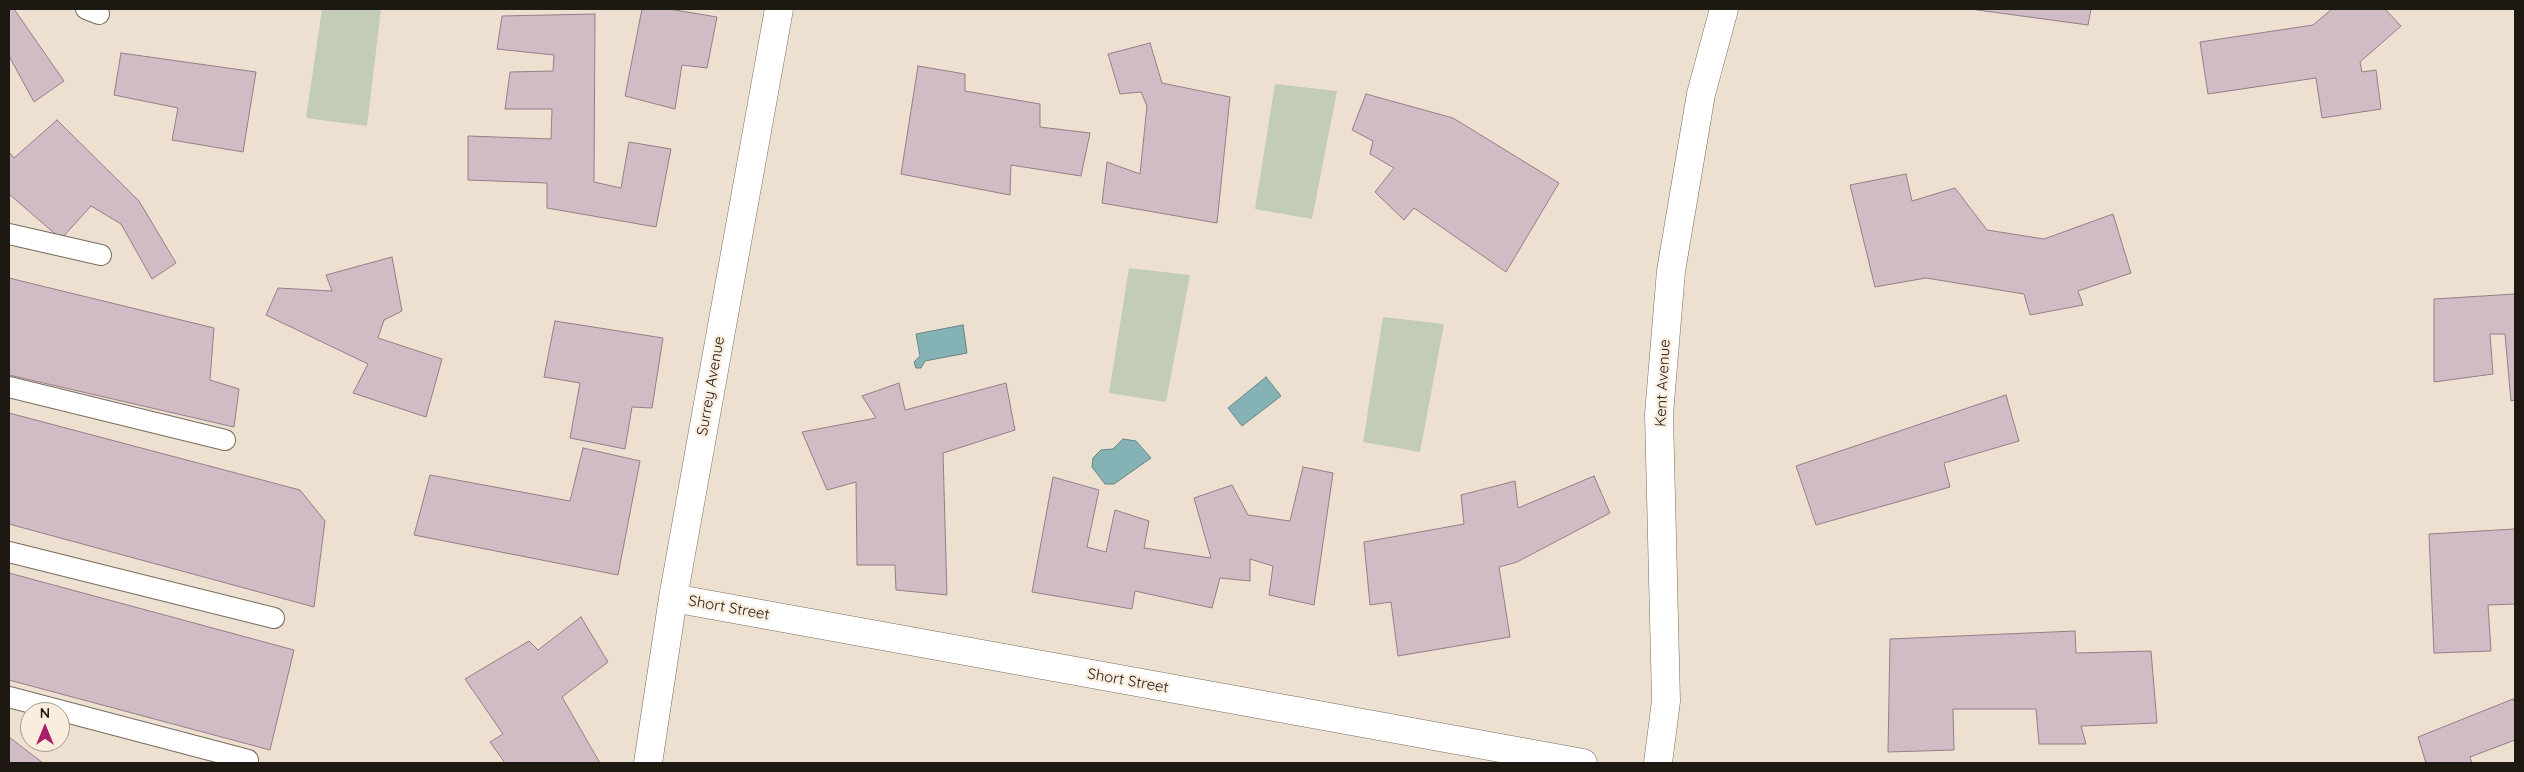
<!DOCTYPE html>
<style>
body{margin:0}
#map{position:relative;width:2524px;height:772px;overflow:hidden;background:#eee0d0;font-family:Quicksand,sans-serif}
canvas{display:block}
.frame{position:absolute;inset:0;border:10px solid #1d1812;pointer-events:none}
.north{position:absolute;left:20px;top:702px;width:50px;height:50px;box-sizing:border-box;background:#fbeddd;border:1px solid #a2988c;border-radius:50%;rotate:0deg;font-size:14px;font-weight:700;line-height:20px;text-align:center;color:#1d1812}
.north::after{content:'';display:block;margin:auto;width:18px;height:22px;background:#a82067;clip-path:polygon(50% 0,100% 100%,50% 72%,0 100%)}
</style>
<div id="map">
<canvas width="2524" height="772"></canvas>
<div class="frame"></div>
<div class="north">N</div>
</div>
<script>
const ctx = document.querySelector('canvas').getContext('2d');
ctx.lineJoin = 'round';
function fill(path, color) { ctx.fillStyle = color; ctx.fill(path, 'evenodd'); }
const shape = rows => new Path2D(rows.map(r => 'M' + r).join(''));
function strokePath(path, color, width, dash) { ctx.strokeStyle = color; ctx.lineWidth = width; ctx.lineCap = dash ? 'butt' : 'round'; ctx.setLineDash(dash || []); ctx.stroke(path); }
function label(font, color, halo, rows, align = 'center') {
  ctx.font = font + ' Quicksand,sans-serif'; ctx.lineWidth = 4.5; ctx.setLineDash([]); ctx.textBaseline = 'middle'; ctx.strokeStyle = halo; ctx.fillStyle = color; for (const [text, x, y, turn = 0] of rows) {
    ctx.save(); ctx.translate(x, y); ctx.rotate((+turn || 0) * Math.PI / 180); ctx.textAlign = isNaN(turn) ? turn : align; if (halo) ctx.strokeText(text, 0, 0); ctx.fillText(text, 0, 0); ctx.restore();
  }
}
fill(shape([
 [322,9,381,9,367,126,306,118],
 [1275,84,1337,91,1312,219,1255,209],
 [1129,268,1190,275,1166,402,1109,393],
 [1383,317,1444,324,1420,452,1363,442]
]), '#c3ccb6');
const water = shape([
 [963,325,967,353,925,361,921,368,916,368,914,362,920,356,916,334,963,325],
 [1266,377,1281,396,1242,426,1228,408,1266,377],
 [1123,439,1136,441,1151,458,1114,484,1105,484,1092,467,1093,458,1101,450,1113,449,1123,439]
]);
fill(water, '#85b2b4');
strokePath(water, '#668483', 1);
const building = shape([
 [9,9,14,9,64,81,34,102,9,56,9,9],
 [642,9,669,9,717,17,707,68,682,65,675,109,625,96,642,9],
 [1970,9,2091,9,2088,25,1970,9],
 [2332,9,2385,9,2401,26,2360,62,2362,72,2376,70,2381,109,2322,118,2316,78,2208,94,2200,42,2313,25,2332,9],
 [595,14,594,182,621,188,629,142,671,149,656,227,547,208,547,183,468,180,468,136,551,139,552,109,505,109,510,72,553,71,554,55,497,49,502,16,595,14],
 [1150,43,1162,83,1230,97,1217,223,1102,203,1107,162,1140,174,1147,106,1141,92,1120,94,1108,54,1150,43],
 [121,53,256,72,243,152,172,140,178,108,114,95,121,53],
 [918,66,965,74,965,91,1040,104,1040,127,1090,133,1081,176,1011,165,1010,195,901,174,918,66],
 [1366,94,1453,118,1559,183,1506,272,1414,208,1404,220,1375,192,1394,168,1370,154,1373,141,1352,130,1366,94],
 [57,120,139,201,176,263,152,279,121,224,91,206,61,239,9,194,9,152,14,158,57,120],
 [1906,174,1912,201,1955,188,1987,230,2044,239,2113,214,2131,273,2078,291,2083,305,2030,315,2024,294,1926,278,1875,287,1850,185,1906,174],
 [392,257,402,311,384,320,378,338,442,359,426,417,353,393,368,364,266,315,278,288,332,291,326,275,392,257],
 [9,278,214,328,210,380,239,389,234,427,9,375,9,278],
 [2515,294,2515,400,2511,401,2505,334,2490,334,2493,374,2434,382,2434,299,2515,294],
 [555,321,663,338,652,408,632,407,625,449,570,438,580,383,544,377,555,321],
 [899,383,905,410,1006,383,1015,430,943,453,947,595,896,590,895,565,857,565,856,482,827,490,802,432,876,418,862,396,899,383],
 [2006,395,2019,441,1944,463,1950,487,1816,525,1796,466,2006,395],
 [9,413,300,490,325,521,314,607,9,524,9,413],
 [583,448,640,461,618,575,414,535,430,475,570,501,583,448],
 [1303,467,1333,473,1314,605,1269,595,1273,566,1250,559,1250,581,1220,578,1212,608,1135,591,1132,609,1032,592,1053,477,1099,490,1087,547,1106,552,1115,510,1149,521,1144,548,1211,558,1194,498,1232,485,1248,515,1290,521,1303,467],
 [1594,476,1610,513,1517,562,1499,567,1510,637,1398,656,1391,602,1370,605,1364,542,1464,524,1461,495,1515,481,1518,508,1594,476],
 [2515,529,2515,604,2488,605,2491,651,2434,653,2429,534,2515,529],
 [9,573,294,650,270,750,9,680,9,573],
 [581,617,608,662,562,697,600,763,505,763,490,742,503,734,465,679,529,641,538,650,581,617],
 [2075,631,2076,653,2151,651,2157,723,2081,726,2086,744,2039,744,2036,709,1953,709,1954,750,1888,752,1890,639,2075,631],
 [2513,699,2515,704,2515,740,2470,757,2472,763,2426,763,2418,737,2513,699],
 [9,737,43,763,9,763,9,737]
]);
fill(building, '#d1bcc5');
strokePath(building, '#927f87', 1);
const lane = shape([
 [86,9,99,14],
 [9,234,101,255],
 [9,387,225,440],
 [9,552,274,618],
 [9,697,248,760]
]);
const street = shape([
 [673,598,1583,763],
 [648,763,673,598,779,9],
 [1658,763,1666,701,1659,414,1671,271,1701,94,1724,9]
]);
strokePath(lane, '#796c5e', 22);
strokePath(street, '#796c5e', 29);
strokePath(lane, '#fff', 20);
strokePath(street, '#fff', 28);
label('15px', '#1d1812', '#fbeddd', [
 ["Kent Avenue",1663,383,-87],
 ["Surrey Avenue",711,386,-80],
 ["Short Street",729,608,10],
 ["Short Street",1128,681,10]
]);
</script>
